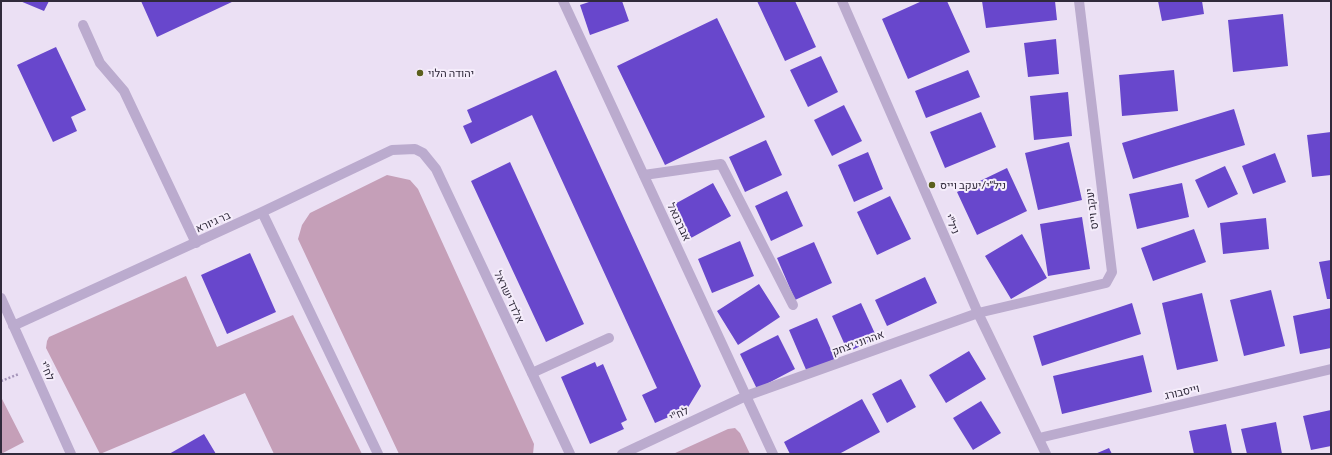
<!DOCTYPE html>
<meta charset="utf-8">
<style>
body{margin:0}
#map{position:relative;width:1332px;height:455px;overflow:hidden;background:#ebe0f4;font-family:Commissioner,sans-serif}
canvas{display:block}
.frame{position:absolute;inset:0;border:2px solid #302a3b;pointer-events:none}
</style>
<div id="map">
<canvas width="1332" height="455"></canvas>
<div class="frame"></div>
</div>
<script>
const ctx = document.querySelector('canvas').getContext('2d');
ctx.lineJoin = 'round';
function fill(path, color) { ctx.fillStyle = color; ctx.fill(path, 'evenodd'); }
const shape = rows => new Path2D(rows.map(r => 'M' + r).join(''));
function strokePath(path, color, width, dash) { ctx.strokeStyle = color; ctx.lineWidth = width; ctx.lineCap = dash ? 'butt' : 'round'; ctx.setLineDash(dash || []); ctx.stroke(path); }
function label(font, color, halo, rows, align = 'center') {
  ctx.font = font + ' Commissioner,Heebo,sans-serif'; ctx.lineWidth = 4; ctx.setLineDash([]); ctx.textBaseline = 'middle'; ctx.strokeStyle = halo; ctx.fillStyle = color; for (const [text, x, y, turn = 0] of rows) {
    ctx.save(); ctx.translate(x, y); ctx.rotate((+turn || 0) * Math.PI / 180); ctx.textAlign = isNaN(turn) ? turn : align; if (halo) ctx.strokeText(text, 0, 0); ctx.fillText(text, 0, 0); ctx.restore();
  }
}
fill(shape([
 [387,175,410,180,418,189,534,444,533,454,399,454,298,239,302,225,310,213],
 [186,276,217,347,293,315,362,454,274,454,245,393,100,454,46,348,47,341,49,337],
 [1,397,24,442,1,454],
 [735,428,740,433,750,454,673,454,728,429]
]), '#c59fb8');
fill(shape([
 [20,1,49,1,44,11],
 [141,1,234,1,157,37],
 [592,1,622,1,629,21,590,35,580,5],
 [757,1,795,1,816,47,785,61],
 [922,1,947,1,970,52,908,79,882,19],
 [982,1,1055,1,1057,20,986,28],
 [1158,1,1202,1,1204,14,1162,21],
 [1283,14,1288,66,1233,72,1228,20],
 [717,18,765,117,665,165,617,66],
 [1056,39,1059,74,1028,77,1024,43],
 [56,47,86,110,71,117,77,131,53,142,17,65],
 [821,56,838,92,808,107,790,70],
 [556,70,701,386,687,409,655,423,642,395,657,388,532,115,471,144,463,126,472,122,467,110],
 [968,70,980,97,926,118,915,91],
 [1174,70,1178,111,1122,116,1119,75],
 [1068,92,1072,136,1034,140,1030,96],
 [844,105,862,141,832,156,814,120],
 [1234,109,1245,145,1133,179,1122,143],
 [981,112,996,147,945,168,930,132],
 [1331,132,1331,175,1312,177,1307,135],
 [766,140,782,175,745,192,729,157],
 [1069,142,1082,200,1038,210,1025,153],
 [868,152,883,189,854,202,838,165],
 [1275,153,1286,182,1253,194,1242,166],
 [510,162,584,324,546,342,471,181],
 [1225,166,1238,194,1208,208,1195,180],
 [1007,168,1027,211,977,235,957,192],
 [713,183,731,216,691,238,673,205],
 [1182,183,1189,217,1137,229,1129,194],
 [787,191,803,226,771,241,755,206],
 [890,196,911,239,877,255,857,212],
 [1082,217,1090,269,1048,276,1040,224],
 [1266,218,1269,249,1223,254,1220,223],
 [1194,229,1206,262,1153,281,1141,248],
 [1022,234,1047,278,1011,299,985,256],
 [740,241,754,276,712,293,698,259],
 [814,242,832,283,795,300,777,258],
 [250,253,276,312,227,334,201,275],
 [1331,260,1331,299,1327,299,1319,262],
 [925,277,937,303,887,326,875,300],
 [759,284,780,317,738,345,717,311],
 [1271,290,1285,346,1244,356,1230,300],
 [1202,293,1218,361,1177,370,1162,303],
 [861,303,877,338,848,352,832,316],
 [1132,303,1141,334,1042,366,1033,336],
 [1331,308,1331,348,1300,354,1293,316],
 [817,318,835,359,807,372,789,330],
 [778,335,795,369,757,389,740,354],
 [969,351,986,379,946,403,929,375],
 [1143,355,1152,392,1062,414,1053,376],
 [595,362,597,367,603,364,627,420,621,423,624,429,590,444,561,377],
 [901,379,916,407,887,423,872,394],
 [862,399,880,432,839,454,790,454,784,442],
 [981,401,1001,433,973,450,953,418],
 [1331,410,1331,446,1311,450,1303,416],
 [1276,422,1282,454,1247,454,1241,429],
 [1226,424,1232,454,1194,454,1189,431],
 [204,434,216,454,169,454],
 [1109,448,1112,454,1095,454]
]), '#6847cc');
strokePath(shape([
 [1,381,19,374]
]), '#a595ba', 2.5, [2, 2]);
strokePath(shape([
 [83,25,100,63,124,91,196,243],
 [644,175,721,164,793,305],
 [532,373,609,338]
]), '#bbabce', 10);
strokePath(shape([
 [563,1,773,454],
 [842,1,978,313,1046,454],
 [262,212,378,454],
 [1,298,71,454],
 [13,326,262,212,392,150,415,149,423,153,436,169,570,454],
 [1039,438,1331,369],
 [622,454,746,396,978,313,1106,283,1112,272,1079,1]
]), '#bbabce', 10);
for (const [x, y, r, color] of [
 [420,73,4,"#5b5f1d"],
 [932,185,4,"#5b5f1d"]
]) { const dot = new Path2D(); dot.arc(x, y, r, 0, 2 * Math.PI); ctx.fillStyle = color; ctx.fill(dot); strokePath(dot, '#f5edfb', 1.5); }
label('11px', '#302a3b', '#f5edfb', [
 ["יהודה הלוי",428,73],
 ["ניל״י/יעקב וייס",940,185]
], 'left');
label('11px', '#302a3b', '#f5edfb', [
 ["יעקב וייס",1092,209,-97],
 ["בר גיורא",213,222,-24],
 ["אברבנאל",679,222,65],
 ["ניל\"י",952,224,66],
 ["אלדד ישראל",509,297,65],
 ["אהרוני יצחק",858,343,-20],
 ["לח\"י",47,371,66],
 ["וייסבורג",1182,392,-13],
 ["לח\"י",679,414,-25]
]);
</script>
